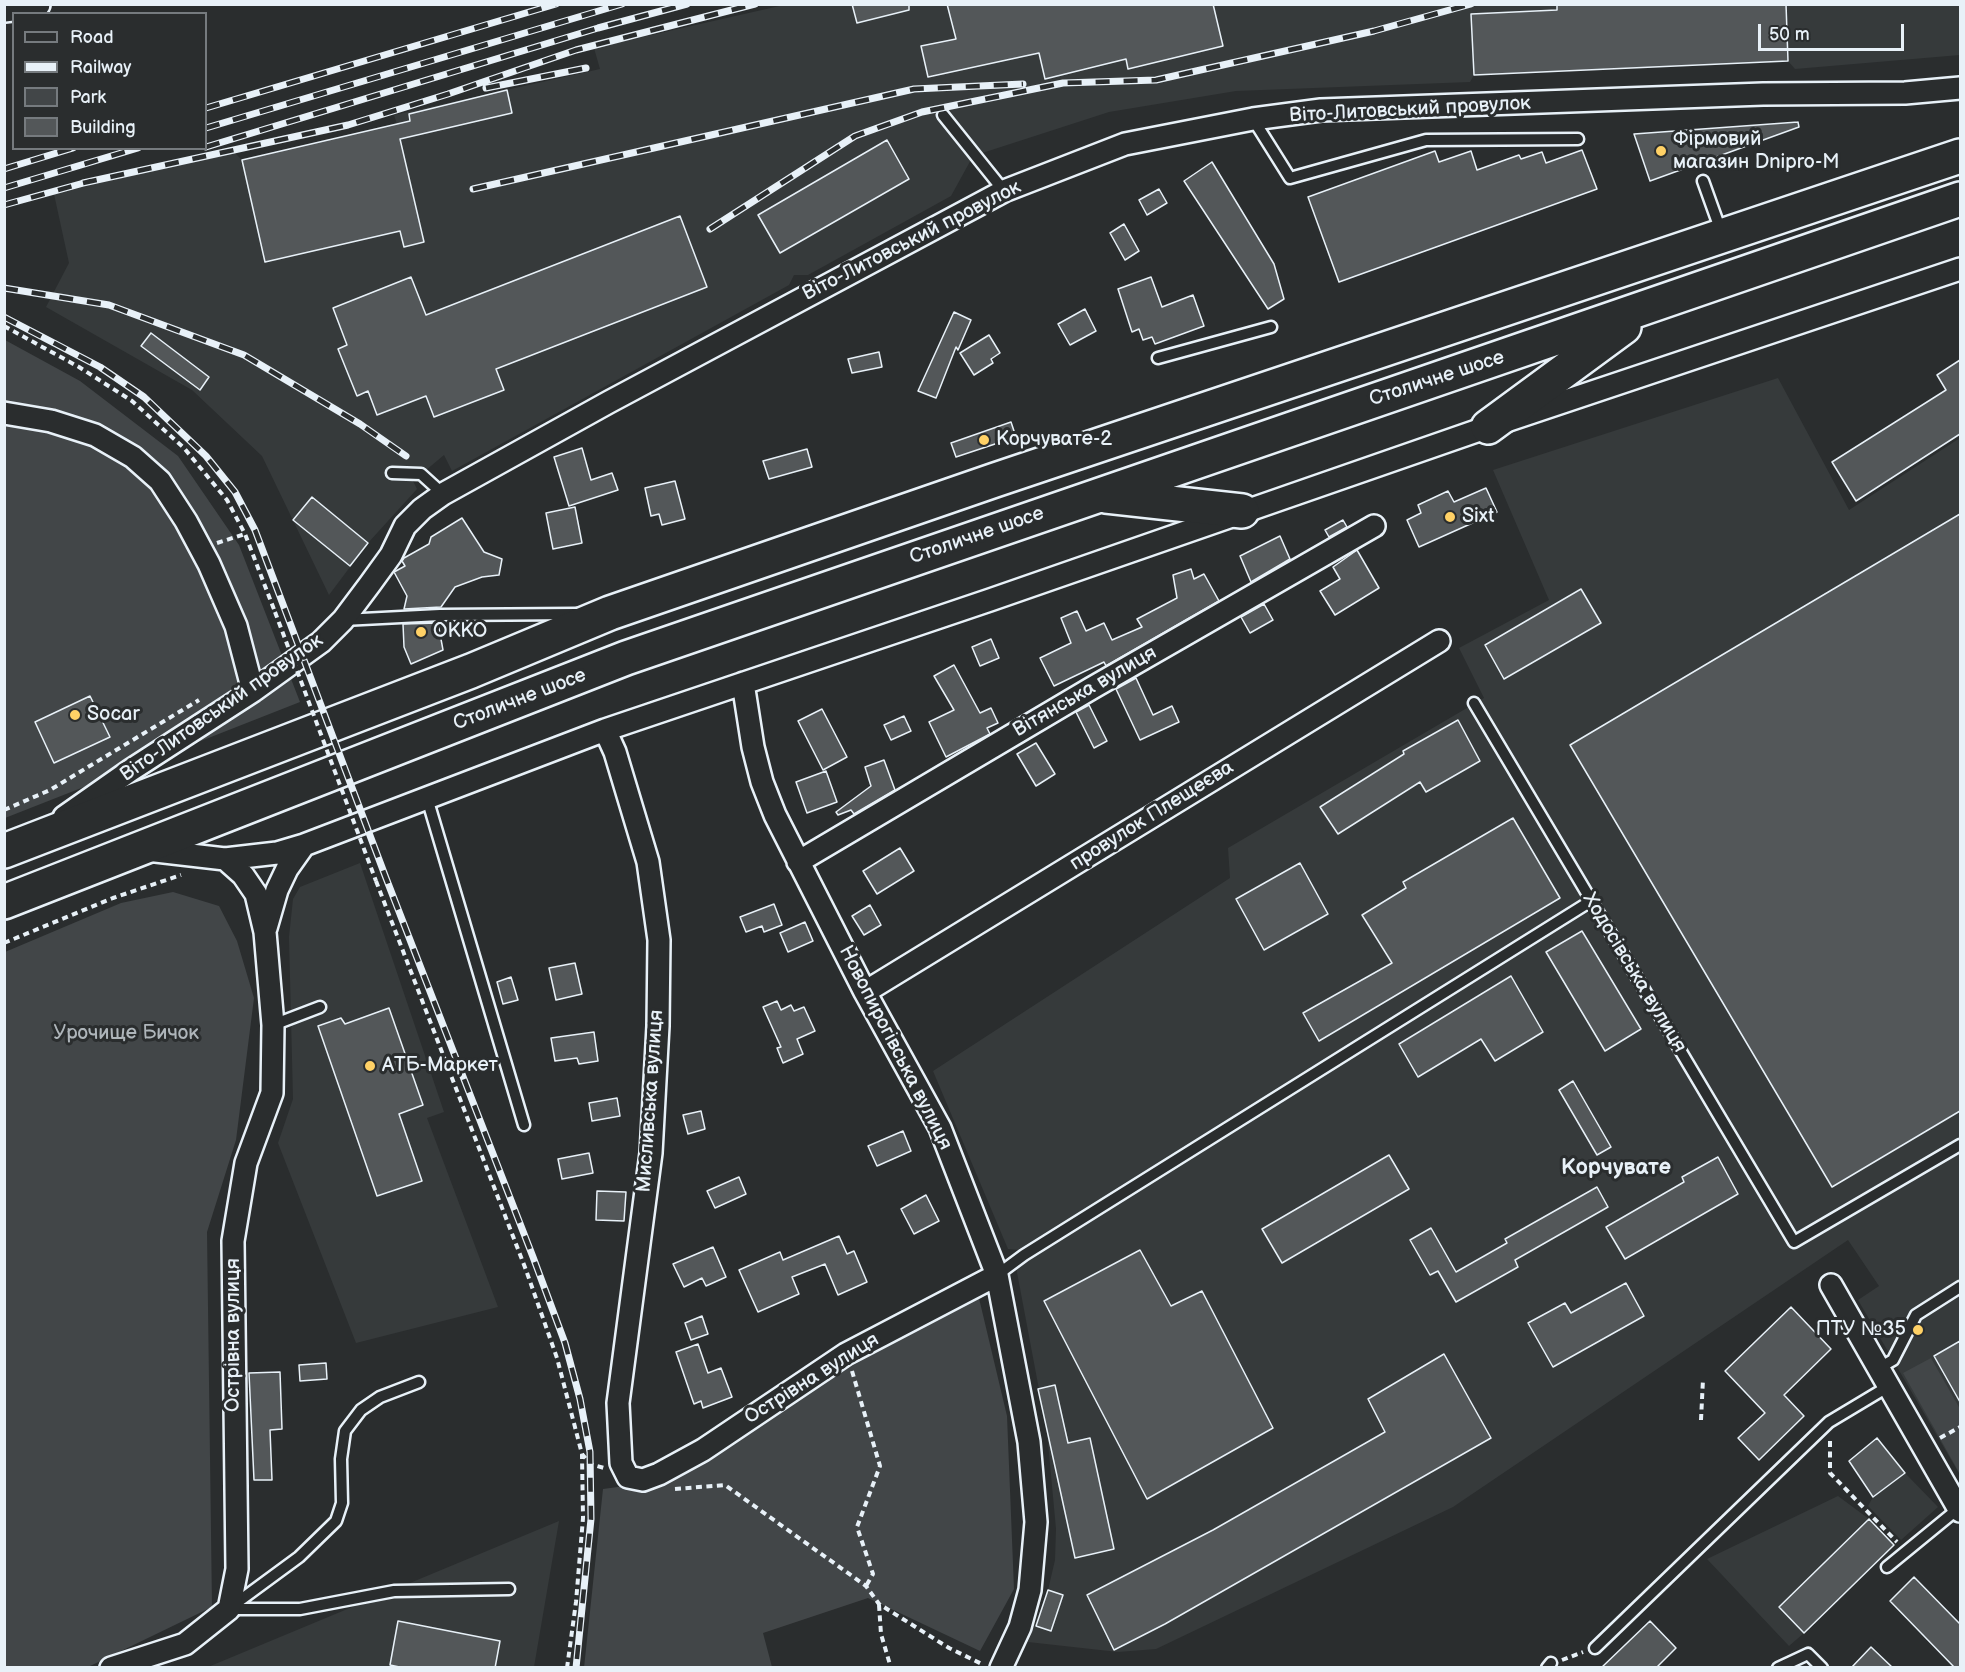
<!DOCTYPE html>
<meta charset="utf-8">
<style>
body{margin:0}
#map{position:relative;width:1965px;height:1672px;overflow:hidden;background:#2a2d2e;font-family:"Balsamiq Sans",sans-serif}
canvas{display:block}
.frame{position:absolute;inset:0;border:6px solid #e8f1f8;pointer-events:none}
.legend{position:absolute;left:12px;top:12px;width:195px;height:138px;box-sizing:border-box;background:#2a2d2e;border:2px solid #767b7f;margin:0;padding:8px 10px;list-style:none;font-size:18px;color:#e8f1f8}
.legend li{display:flex;align-items:center;gap:12px;height:30px}
.legend b{width:30px;border:2px solid #767b7f}
.scale{position:absolute;left:1758px;top:24px;width:146px;height:27px;box-sizing:border-box;border:3px solid #e8f1f8;border-top:0;padding-left:8px;font-size:18px;line-height:21px;white-space:nowrap;color:#e8f1f8;-webkit-text-stroke:4px #2a2d2e;paint-order:stroke}
</style>
<div id="map">
<canvas width="1965" height="1672"></canvas>
<div class="frame"></div>
<ul class="legend">
<li><b style="height:8px;background:#2a2d2e"></b>Road</li>
<li><b style="height:8px;background:#e8f1f8"></b>Railway</li>
<li><b style="height:16px;background:#424648"></b>Park</li>
<li><b style="height:16px;background:#535759"></b>Building</li>
</ul>
<div class="scale">50 m</div>
</div>
<script>
const ctx = document.querySelector('canvas').getContext('2d');
ctx.lineJoin = 'round';
function fill(path, color) { ctx.fillStyle = color; ctx.fill(path, 'evenodd'); }
const shape = rows => new Path2D(rows.map(r => 'M' + r).join(''));
function strokePath(path, color, width, dash) { ctx.strokeStyle = color; ctx.lineWidth = width; ctx.lineCap = dash ? 'butt' : 'round'; ctx.setLineDash(dash || []); ctx.stroke(path); }
function label(font, color, halo, rows, align = 'center') {
  ctx.font = font + ' "Balsamiq Sans",sans-serif'; ctx.lineWidth = 6; ctx.setLineDash([]); ctx.textBaseline = 'middle'; ctx.strokeStyle = halo; ctx.fillStyle = color; for (const [text, x, y, turn = 0] of rows) {
    ctx.save(); ctx.translate(x, y); ctx.rotate((+turn || 0) * Math.PI / 180); ctx.textAlign = isNaN(turn) ? turn : align; if (halo) ctx.strokeText(text, 0, 0); ctx.fillText(text, 0, 0); ctx.restore();
  }
}
fill(shape([
 [784,5,1960,5,1960,55,1795,69,1788,61,1474,75,1470,82,1236,91,1109,112,973,156,951,196,808,275,794,275,789,285,452,471,444,455,413,481,417,489,368,543,329,595,262,456,192,390,46,307,69,263,54,194,233,151,242,160,397,124,394,115,600,69,594,48],
 [1778,378,1849,510,1960,438,1960,1475,1858,1300,1879,1286,1848,1240,1453,1507,1156,1649,1118,1652,1028,1642,1048,1590,1055,1560,1056,1529,1047,1432,1016,1267,1026,1259,1021,1250,1008,1249,933,1071,1230,878,1228,848,1484,698,1459,648,1549,600,1493,470],
 [360,863,444,1112,427,1118,498,1307,356,1343,278,1143,293,1099,289,937,293,899,300,887],
 [1905,1473,1938,1507,1901,1540,1868,1506,1873,1497],
 [1838,1496,1869,1519,1779,1606,1804,1633,1789,1646,1707,1559],
 [559,1521,534,1667,208,1667]
]), '#363a3b');
fill(shape([
 [5,340,80,381,178,456,239,545,300,702,5,818],
 [173,892,219,906,237,941,254,998,236,1140,207,1232,212,1607,88,1667,5,1667,5,952,121,903],
 [978,1294,1007,1416,1014,1589,980,1651,868,1598,763,1633,772,1667,584,1668,603,1489,647,1483],
 [1931,1358,1960,1409,1960,1474,1903,1373]
]), '#424648');
const building = shape([
 [852,4,909,4,909,10,857,23,852,4],
 [947,4,1213,4,1223,46,1128,69,1126,59,1045,79,1039,53,928,77,921,46,956,39,947,4],
 [1557,4,1786,4,1788,61,1474,75,1471,14,1557,10,1557,4],
 [507,90,512,113,400,139,424,242,404,247,400,231,265,262,242,160,410,121,409,114,507,90],
 [1798,122,1799,127,1650,181,1634,134,1798,122],
 [887,140,909,179,780,253,758,215,887,140],
 [1582,150,1597,189,1339,282,1308,197,1435,151,1439,162,1471,151,1477,170,1519,155,1521,159,1542,152,1546,163,1582,150],
 [1212,162,1274,264,1284,299,1268,309,1184,181,1212,162],
 [1159,189,1167,203,1147,215,1139,200,1159,189],
 [680,216,707,287,496,369,504,390,434,417,426,396,377,415,368,391,357,396,338,349,347,345,333,308,411,277,426,315,680,216],
 [1124,224,1139,251,1125,260,1110,233,1124,224],
 [1151,277,1162,307,1193,295,1204,326,1155,344,1152,337,1143,340,1139,329,1132,332,1118,289,1151,277],
 [1085,309,1096,331,1070,345,1058,324,1085,309],
 [954,312,971,320,958,350,956,347,936,398,918,391,954,312],
 [151,333,209,377,200,390,141,346,151,333],
 [989,335,1000,353,991,359,993,363,974,375,960,353,989,335],
 [879,352,882,367,852,373,848,359,879,352],
 [1960,360,1960,434,1856,501,1832,462,1946,390,1937,375,1960,360],
 [1011,422,1016,437,956,457,951,443,1011,422],
 [582,448,591,480,612,473,618,490,569,506,554,457,582,448],
 [807,449,812,467,769,479,763,461,807,449],
 [675,481,685,519,662,525,659,514,651,516,645,488,675,481],
 [1486,488,1497,512,1419,547,1407,520,1421,513,1418,505,1448,491,1454,502,1486,488],
 [312,497,368,543,350,566,293,520,312,497],
 [575,507,582,543,553,549,546,513,575,507],
 [1960,514,1960,1111,1832,1187,1570,745,1960,514],
 [462,518,484,552,502,559,499,575,482,577,455,587,441,607,404,609,407,596,394,572,405,566,402,561,404,558,429,544,431,537,462,518],
 [1343,520,1347,527,1329,537,1325,530,1343,520],
 [1280,536,1290,559,1251,582,1240,556,1280,536],
 [1357,550,1379,588,1335,615,1320,591,1340,579,1333,567,1357,550],
 [1191,569,1194,579,1204,574,1219,601,1106,666,1104,662,1054,686,1040,658,1071,643,1061,618,1077,611,1086,631,1104,623,1112,640,1142,627,1137,619,1177,598,1173,575,1191,569],
 [1581,589,1601,623,1504,679,1485,645,1581,589],
 [1264,604,1273,620,1250,633,1241,617,1264,604],
 [438,623,443,650,411,664,404,647,403,624,438,623],
 [991,639,999,658,980,666,972,647,991,639],
 [954,665,980,713,991,708,998,723,987,728,990,734,946,757,929,722,954,710,934,676,954,665],
 [1136,678,1153,715,1172,706,1179,722,1140,740,1116,689,1136,678],
 [90,696,110,737,54,763,35,722,90,696],
 [1089,705,1107,741,1094,748,1076,712,1089,705],
 [822,709,847,757,823,770,798,721,822,709],
 [904,716,911,731,891,740,884,725,904,716],
 [1458,720,1480,761,1426,792,1420,782,1338,834,1320,807,1404,754,1403,751,1458,720],
 [1036,743,1055,774,1036,786,1017,754,1036,743],
 [884,760,895,790,854,814,851,810,838,815,836,812,871,786,865,767,884,760],
 [826,771,837,802,807,813,796,782,826,771],
 [1513,818,1560,898,1319,1041,1303,1013,1392,963,1362,915,1406,888,1403,882,1513,818],
 [900,848,914,871,877,894,863,871,900,848],
 [1300,863,1328,914,1264,950,1236,899,1300,863],
 [774,904,782,925,764,932,762,926,746,932,740,917,774,904],
 [870,905,881,925,864,935,852,916,870,905],
 [805,922,813,941,788,952,780,933,805,922],
 [1582,931,1641,1029,1605,1051,1546,952,1582,931],
 [575,963,582,994,556,1000,549,968,575,963],
 [1511,976,1543,1032,1495,1061,1481,1039,1418,1077,1399,1044,1511,976],
 [511,977,518,1000,503,1004,497,982,511,977],
 [777,1001,781,1010,791,1005,794,1011,804,1007,815,1031,797,1039,803,1054,783,1063,777,1048,781,1047,763,1007,777,1001],
 [389,1008,423,1105,399,1114,422,1181,377,1196,318,1026,341,1018,345,1024,389,1008],
 [594,1032,598,1061,579,1064,577,1058,555,1061,551,1038,594,1032],
 [1573,1081,1611,1147,1597,1155,1559,1090,1573,1081],
 [617,1098,620,1116,592,1121,589,1103,617,1098],
 [701,1111,705,1129,688,1134,683,1115,701,1111],
 [903,1131,911,1151,877,1166,868,1146,903,1131],
 [589,1153,593,1173,562,1179,558,1159,589,1153],
 [1389,1155,1409,1189,1282,1263,1262,1229,1389,1155],
 [1718,1157,1738,1194,1625,1259,1606,1227,1684,1182,1682,1177,1718,1157],
 [739,1177,746,1194,715,1208,707,1191,739,1177],
 [1597,1187,1608,1207,1515,1260,1518,1267,1456,1302,1438,1271,1430,1275,1410,1240,1431,1228,1456,1272,1507,1243,1505,1239,1597,1187],
 [597,1191,626,1192,624,1221,596,1220,597,1191],
 [926,1195,939,1221,914,1234,901,1209,926,1195],
 [839,1236,847,1254,854,1251,867,1282,838,1295,825,1264,792,1277,799,1294,758,1312,739,1270,780,1252,783,1260,839,1236],
 [713,1247,726,1277,706,1286,702,1278,684,1287,673,1264,713,1247],
 [1140,1250,1171,1306,1202,1291,1273,1428,1147,1499,1044,1301,1140,1250],
 [1626,1283,1644,1316,1553,1367,1528,1323,1565,1303,1571,1313,1626,1283],
 [1791,1307,1831,1349,1784,1395,1804,1416,1759,1460,1738,1438,1765,1413,1725,1371,1791,1307],
 [702,1316,708,1334,691,1340,685,1323,702,1316],
 [1960,1341,1960,1402,1934,1356,1960,1341],
 [698,1344,708,1373,721,1368,732,1397,703,1408,701,1401,694,1404,676,1352,698,1344],
 [1444,1354,1491,1438,1165,1624,1114,1650,1087,1595,1213,1530,1385,1432,1368,1399,1444,1354],
 [326,1363,327,1379,300,1381,299,1365,326,1363],
 [280,1372,282,1429,270,1430,272,1480,254,1480,249,1373,280,1372],
 [1055,1385,1068,1443,1090,1438,1114,1549,1075,1558,1038,1389,1055,1385],
 [1877,1438,1905,1473,1873,1497,1849,1461,1877,1438],
 [1869,1519,1894,1545,1804,1633,1779,1607,1869,1519],
 [1914,1577,1960,1624,1960,1668,1955,1668,1890,1601,1914,1577],
 [1048,1590,1063,1595,1051,1631,1036,1626,1048,1590],
 [398,1621,500,1641,495,1668,404,1668,390,1665,398,1621],
 [1650,1621,1676,1648,1656,1668,1601,1668,1650,1621],
 [1871,1647,1893,1668,1851,1668,1871,1647]
]);
fill(building, '#535759');
strokePath(building, '#e8f1f8', 1.5);
const service = shape([
 [943,115,1004,191],
 [1253,119,1290,178,1426,140,1578,139],
 [1703,181,1722,234],
 [1158,358,1271,327],
 [392,473,421,474,443,494],
 [343,620,440,615,577,614],
 [1474,703,1794,1242,1960,1145],
 [427,798,524,1125],
 [273,1025,320,1007],
 [997,1275,1024,1255,1591,901],
 [1879,1368,1893,1360,1916,1315,1960,1287],
 [1887,1567,1959,1508],
 [231,1607,299,1557,336,1521,342,1503,341,1459,345,1431,361,1410,380,1397,419,1382],
 [229,1609,300,1609,394,1591,509,1589],
 [1595,1648,1829,1422,1889,1386],
 [1547,1668,1551,1663],
 [1778,1668,1808,1654,1822,1668]
]);
const minor = shape([
 [4,413,51,421,95,435,133,457,160,481,186,521,209,564,236,626,253,691],
 [743,683,753,747,762,782,775,815,865,992,940,1128,997,1275,1029,1442,1036,1522,1030,1590,1020,1627,1001,1668],
 [605,730,615,752,648,862,659,940,658,1026,651,1153,618,1403,621,1463,628,1477,643,1480,659,1474,703,1450,846,1354,997,1275],
 [64,817,131,770,253,691,321,642,343,620,370,584,391,555,405,526,422,509,443,494,609,402,1004,191,1125,144,1253,119,1321,110,1763,94,1905,93,1960,88],
 [147,850,225,859,277,853,304,845,605,730,990,600,1488,427,1960,269],
 [798,862,1092,688,1374,526],
 [266,928,277,890,287,869,304,845],
 [865,992,1439,641],
 [1831,1285,1960,1511],
 [111,1668,185,1644,229,1609,237,1569,233,1241,246,1163,272,1093,273,1025,265,932,256,894,243,875,225,859]
]);
const tertiary = shape([
 [4,8,36,4]
]);
const trunk = shape([
 [1488,427,1624,327],
 [1106,496,1242,511],
 [4,851,471,671,610,613,995,480,1960,156],
 [4,902,626,658,1960,199]
]);
strokePath(service, '#e8f1f8', 15);
strokePath(minor, '#e8f1f8', 26);
strokePath(tertiary, '#e8f1f8', 32);
strokePath(trunk, '#e8f1f8', 38);
strokePath(shape([
 [4,326,79,367,132,401,184,448,227,500,245,534,275,612],
 [217,543,245,534],
 [4,810,50,790,199,700],
 [376,881,526,1270,557,1358,582,1454,590,1464,604,1468],
 [4,943,113,898,181,875],
 [852,1371,880,1466,857,1527,873,1574,866,1586],
 [1701,1420,1703,1379],
 [1940,1438,1960,1427],
 [1830,1441,1830,1473,1897,1542],
 [675,1489,725,1485,866,1586,879,1604,949,1648,984,1665],
 [879,1605,881,1634,891,1668],
 [1562,1660,1583,1652],
 [567,1668,576,1602,583,1518,582,1455]
]), '#e8f1f8', 4, [6, 4.5]);
strokePath(service, '#2a2d2e', 10);
strokePath(minor, '#2a2d2e', 21);
strokePath(tertiary, '#2a2d2e', 27);
strokePath(trunk, '#2a2d2e', 33);
const rail = shape([
 [486,88,586,68],
 [206,108,556,4],
 [206,128,622,4],
 [206,147,598,28,687,4],
 [4,169,73,148],
 [83,183,348,125,448,94,576,50,755,4],
 [4,188,138,148],
 [473,189,914,89,1023,84],
 [4,205,91,181],
 [710,229,855,136,922,112,1063,83,1156,80,1374,31,1471,4],
 [4,288,109,305,244,355,360,424,406,456],
 [4,317,100,367,144,397,206,456,235,492,255,530,386,878,533,1257,565,1343,580,1399,590,1452,591,1519,576,1668]
]);
strokePath(rail, '#e8f1f8', 7);
strokePath(rail, '#2a2d2e', 4.5, [14]);
strokePath(shape([
 [275,612,376,881]
]), '#e8f1f8', 4, [6, 4.5]);
for (const [x, y, r, color] of [
 [1661,151,6,"#ffd166"],
 [984,440,6,"#ffd166"],
 [1450,517,6,"#ffd166"],
 [421,632,6,"#ffd166"],
 [75,715,6,"#ffd166"],
 [370,1066,6,"#ffd166"],
 [1918,1330,6,"#ffd166"]
]) { const dot = new Path2D(); dot.arc(x, y, r, 0, 2 * Math.PI); ctx.fillStyle = color; ctx.fill(dot); strokePath(dot, '#2a2d2e', 2); }
label('20px', '#e8f1f8', '#2a2d2e', [
 ["Віто-Литовський провулок",1410,110,-3],
 ["Віто-Литовський провулок",912,241,-27],
 ["Столичне шосе",1437,379,-18],
 ["Столичне шосе",977,536,-19],
 ["Вітянська вулиця",1085,692,-30],
 ["Столичне шосе",520,700,-21],
 ["Віто-Литовський провулок",222,708,-35],
 ["провулок Плещеєва",1152,816,-32],
 ["Ходосівська вулиця",1634,973,59],
 ["Новопирогівська вулиця",895,1048,63],
 ["Мисливська вулиця",651,1101,-86],
 ["Острівна вулиця",234,1335,-90],
 ["Острівна вулиця",812,1379,-32]
]);
label('20px', '#e8f1f8', '#2a2d2e', [
 ["Фірмовий",1673,140],
 ["магазин Dnipro-M",1673,163],
 ["Корчувате-2",996,440],
 ["Sixt",1462,517],
 ["ОККО",433,632],
 ["Socar",87,715],
 ["АТБ-Маркет",382,1066],
 ["ПТУ №35",1906,1330,"right"]
], 'left');
label('20px', '#aeb5ba', '#2a2d2e', [
 ["Урочище Бичок",126,1034]
]);
label('bold 22px', '#e8f1f8', '#2a2d2e', [
 ["Корчувате",1616,1168]
]);
</script>
